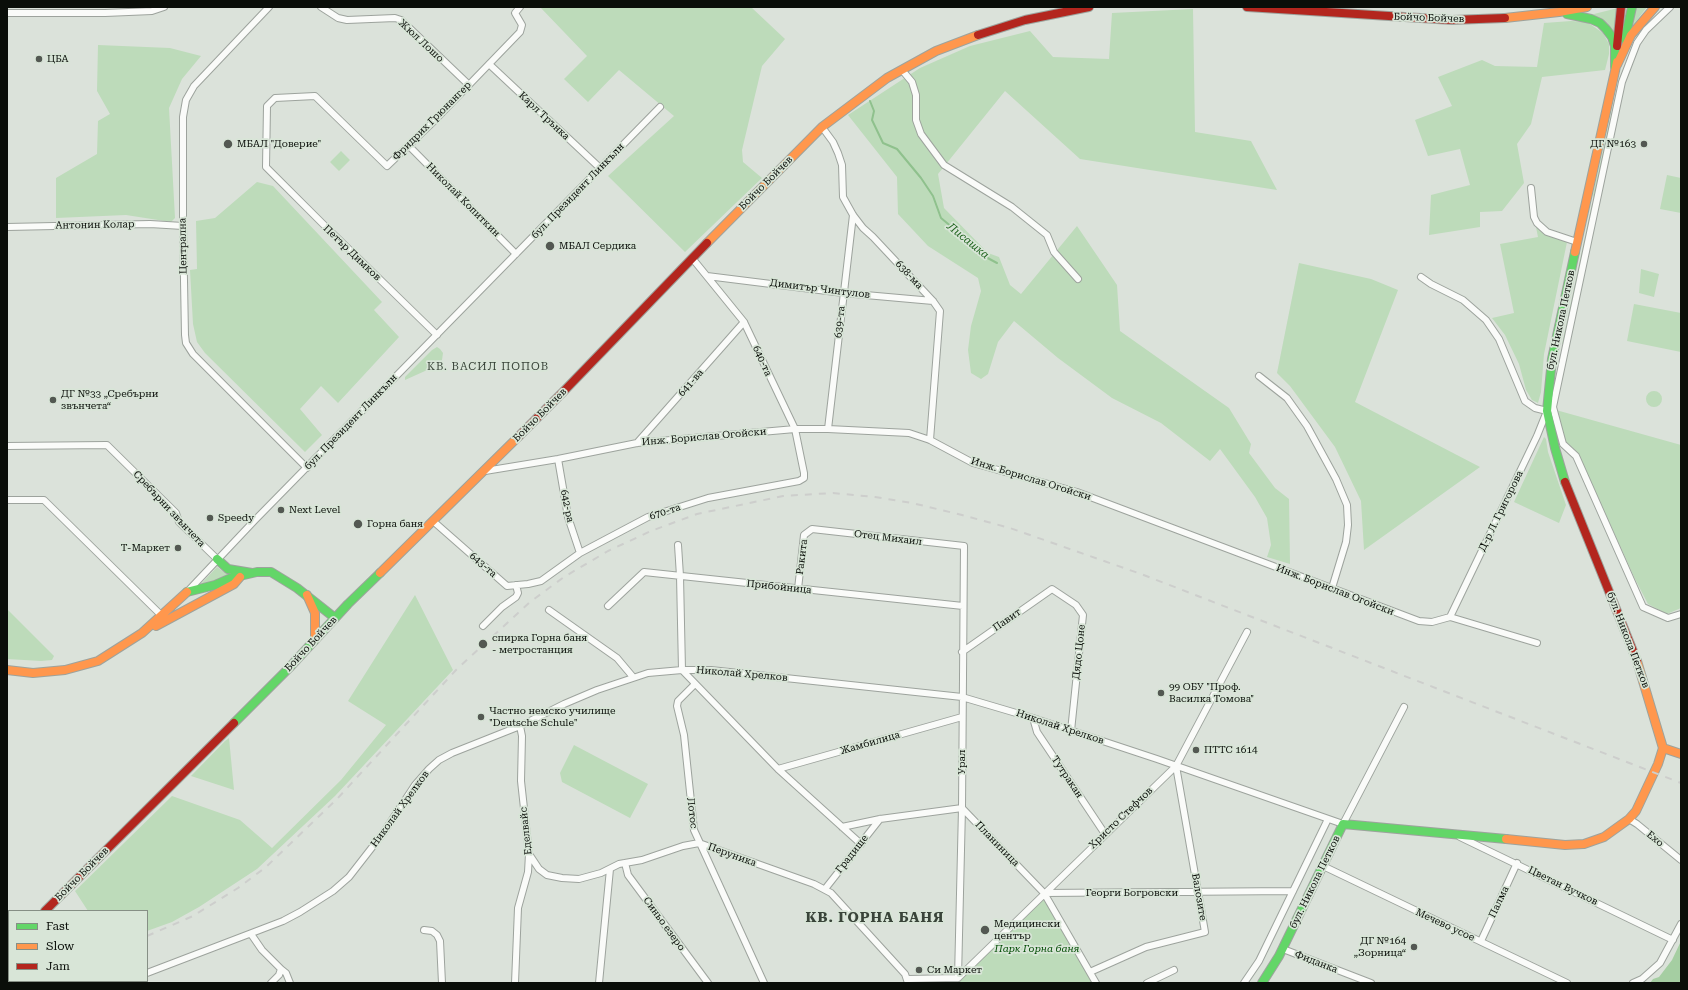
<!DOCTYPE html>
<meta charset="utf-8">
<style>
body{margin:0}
#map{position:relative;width:1688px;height:990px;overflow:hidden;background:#dbe2da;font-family:"Roboto Serif",serif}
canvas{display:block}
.frame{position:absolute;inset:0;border:8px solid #0a0e09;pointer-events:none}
.legend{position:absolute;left:8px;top:910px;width:140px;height:72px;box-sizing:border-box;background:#d8e5d7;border:1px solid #868f85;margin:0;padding:5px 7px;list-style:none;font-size:12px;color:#0a0e09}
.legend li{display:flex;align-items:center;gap:8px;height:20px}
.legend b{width:20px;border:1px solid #868f85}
</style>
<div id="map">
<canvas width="1688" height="990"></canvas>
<div class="frame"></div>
<ul class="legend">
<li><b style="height:5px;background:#63d668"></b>Fast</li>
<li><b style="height:5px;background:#ff974d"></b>Slow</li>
<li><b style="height:5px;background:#b3261e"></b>Jam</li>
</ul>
</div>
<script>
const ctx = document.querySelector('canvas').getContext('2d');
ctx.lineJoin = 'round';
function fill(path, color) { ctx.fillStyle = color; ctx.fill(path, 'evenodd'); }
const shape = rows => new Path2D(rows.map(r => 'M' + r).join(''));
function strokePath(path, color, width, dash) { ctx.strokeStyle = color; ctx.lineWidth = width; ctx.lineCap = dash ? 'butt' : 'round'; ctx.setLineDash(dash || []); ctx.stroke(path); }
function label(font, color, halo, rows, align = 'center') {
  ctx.font = font + ' "Roboto Serif",serif'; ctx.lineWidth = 3.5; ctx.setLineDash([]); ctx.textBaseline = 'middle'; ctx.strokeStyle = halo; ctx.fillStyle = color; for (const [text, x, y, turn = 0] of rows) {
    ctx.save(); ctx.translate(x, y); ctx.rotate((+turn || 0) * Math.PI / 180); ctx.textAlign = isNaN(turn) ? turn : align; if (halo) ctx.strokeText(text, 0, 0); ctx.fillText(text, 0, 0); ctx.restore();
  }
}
fill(shape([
 [540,7,751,7,785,39,762,66,742,150,743,162,762,178,685,252,608,176,674,116,619,70,588,102,564,79,587,56],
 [1636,7,1647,7,1633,25],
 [1618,8,1615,36,1590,15],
 [1193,9,1195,132,1251,141,1277,190,1080,159,1005,91,938,174,944,208,988,253,999,257,1010,285,1021,294,1077,226,1117,285,1120,331,1229,408,1251,444,1249,453,1275,488,1289,499,1290,564,1267,557,1271,545,1267,518,1255,497,1220,449,1210,461,1161,423,1112,398,1058,358,1014,321,998,342,988,374,981,379,971,373,968,350,971,326,981,291,978,278,928,246,898,214,897,177,848,115,920,68,970,46,1030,31,1053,57,1109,59,1112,13],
 [1571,21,1587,22,1603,33,1609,44,1609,54,1605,70,1542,77,1531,124,1517,144,1524,183,1502,211,1480,212,1480,227,1429,235,1431,195,1470,185,1460,149,1428,156,1415,120,1452,106,1438,77,1482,60,1495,66,1537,67,1544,23],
 [98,45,170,48,201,56,182,79,169,108,175,218,171,222,126,215,56,218,56,178,97,154,98,121,110,114,97,91],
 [1619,85,1594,199,1593,195,1617,88],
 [341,151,350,160,339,171,330,162],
 [1667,175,1681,178,1681,213,1660,209],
 [257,182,273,186,382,302,374,310,399,337,338,403,321,386,300,409,322,435,305,452,205,353,197,342,193,324,190,270,197,269,196,221,215,218],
 [1592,204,1594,205,1564,344,1562,344],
 [1536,227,1549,236,1567,242,1544,354,1541,392,1538,403,1532,400,1526,390,1519,364,1505,335,1492,318,1514,313,1500,244,1538,237],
 [1299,263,1371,279,1398,290,1355,402,1480,467,1364,550,1361,501,1335,447,1290,386,1277,373],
 [1641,269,1659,274,1654,297,1639,293],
 [1634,304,1681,313,1681,352,1627,341],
 [437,347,440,349,443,353,442,360,425,371,405,380,405,377,432,350],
 '1646 399a8 8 0 1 1 16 0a8 8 0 1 1-16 0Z',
 [1556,410,1681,445,1681,608,1667,614,1648,604,1635,579,1578,453,1564,440],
 [1544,437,1546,439,1548,452,1566,505,1559,523,1514,502],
 [217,567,224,572,232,575,218,581,200,585],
 [415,595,453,670,335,796,257,869,199,907,172,922,147,931,147,911,88,911,75,891,172,796,240,820,272,848,341,780,386,725,348,701],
 [7,609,54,656,52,660,41,661,7,659],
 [229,738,234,790,191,776,225,741],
 [574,745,648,784,630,818,562,782,560,773],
 [1044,893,1096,983,908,983,908,979,958,978]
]), '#bddbba');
fill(shape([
 [1681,941,1681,983,1650,983,1653,979,1659,977,1672,960]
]), '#a5cea2');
strokePath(shape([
 [870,101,874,111,872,120,883,143,897,149,921,178,933,196,941,218,965,238,982,255,997,263]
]), '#8fc18d', 2);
const street = shape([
 [269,7,194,86,186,100,183,117,183,226,185,335,186,343,193,354,307,468],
 [321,7,338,18,347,20,395,18,401,20,469,85],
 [1670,7,1646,30,1637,43,1622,82,1553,407,1563,444,1576,456,1643,607,1668,618,1681,614],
 [7,13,105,13,152,11,164,7],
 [489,64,600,168],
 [902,70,912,82,916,95,916,120,921,134,944,165,1012,207,1047,235,1054,252,1078,279],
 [822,127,833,142,838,153,842,165,843,197,853,215,863,228,873,237,933,301,940,311,930,440],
 [409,146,516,254],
 [1531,188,1534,217,1537,223,1547,232,1577,242],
 [7,227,150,224,183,226],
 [707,276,843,293,933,301],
 [1421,277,1431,284,1463,300,1486,320,1499,339,1525,401,1535,408,1547,411],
 [437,335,322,223,266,167,267,106,275,98,315,96,387,166,435,120,520,32,522,25,515,13,520,7],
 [1259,376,1287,398,1307,426,1336,479,1347,505,1348,525,1346,542,1332,588],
 [828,429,853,215],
 [637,443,744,322],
 [7,446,107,445,176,513,179,522,217,559],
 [558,459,568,517,580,553],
 [485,471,558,459,637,443,795,429,828,429,909,433,930,440,973,463,1077,492,1419,621,1432,622,1450,617,1537,643],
 [7,500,44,500,162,616],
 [433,521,507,586,528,584,541,581,580,553,648,517,708,498,799,481,804,478,804,473,795,429,744,322,692,258],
 [678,545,680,576,682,670],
 [798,589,804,535,812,529,964,546,962,808,958,978],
 [187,592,255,520,660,107],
 [608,606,644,572,963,606],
 [549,610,617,658,633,677],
 [1450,617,1537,436,1547,411],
 [483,626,502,607,516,597,518,593,516,585],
 [962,652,1052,589,1076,605,1083,615,1071,731],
 [682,670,778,769,861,844],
 [695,684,678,701,677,706,684,735,694,830,764,983],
 [1033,718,1037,732,1105,834],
 [778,769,962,717],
 [962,808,1044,893,1096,983],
 [1629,819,1637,824,1681,860],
 [842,827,880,819,962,808],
 [1460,837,1673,940],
 [529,854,539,869,547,875,562,878,579,879,601,873,619,864,642,860,683,846,699,843,814,884,831,893,905,974,908,983],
 [625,863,628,875,708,983],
 [1323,866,1567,983],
 [825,889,880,819],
 [1044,893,1293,891],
 [424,930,432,931,437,935,440,941,442,983],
 [251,934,262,950,281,969,279,975,271,983],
 [1481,941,1517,863],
 [1283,949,1371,983],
 [281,969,286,973,290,983],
 [1090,972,1146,947,1205,932,1176,766],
 [147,973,283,921,300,912,333,891,349,877,384,832,415,785,429,769,439,760,452,753,520,726,564,704,597,690,648,673,682,670,711,670,962,697,1033,718,1157,759,1343,824,1404,707],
 [958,978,1176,766,1247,632],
 [908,979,958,978],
 [122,983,127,981],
 [515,983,518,908,528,872,529,854,521,781,522,736,520,726],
 [599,983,610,869],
 [1147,983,1174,970],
 [1244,983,1259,961,1328,819],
 [1633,983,1642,979,1660,963,1681,924]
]);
const fast = shape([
 [1567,14,1591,19,1600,23,1606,29,1612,37,1615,46,1615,67],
 [1625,39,1632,7],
 [1565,482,1555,448,1547,411,1552,359,1575,252],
 [217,559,228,569,252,573],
 [187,592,215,585,231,578,257,572,271,572,297,588,335,618],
 [234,723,289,668,348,604,380,573],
 [1262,983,1279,956,1343,824,1506,839]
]);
const slow = shape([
 [1505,18,1559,12,1587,7],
 [1617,65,1631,35,1655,7],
 [707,243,822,127,887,78,936,51,978,35],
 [1575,252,1617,62],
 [380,573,518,437],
 [307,595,315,613,315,639],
 [156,626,234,584,240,577],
 [7,670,33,673,65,670,98,661,142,633,187,592],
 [1663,748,1681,754],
 [1506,839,1565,845,1584,844,1604,837,1629,819,1636,811,1658,764,1663,748,1637,661],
 [7,950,9,947]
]);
const jam = shape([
 [1247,7,1452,20,1505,18],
 [978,35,1025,20,1089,7],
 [1617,46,1621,7],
 [518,437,563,392,707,243],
 [1565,482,1637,661],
 [45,911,234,723]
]);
strokePath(street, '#9da39d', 8);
strokePath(fast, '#9da39d', 10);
strokePath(slow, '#9da39d', 10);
strokePath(jam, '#9da39d', 10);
strokePath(street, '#fafbf9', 6);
strokePath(fast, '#63d668', 8);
strokePath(slow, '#ff974d', 8);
strokePath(jam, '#b3261e', 8);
strokePath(shape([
 [147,936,193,916,238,888,266,867,337,799,457,669,530,602,564,577,608,551,651,531,697,514,783,496,833,493,875,497,912,503,962,515,1010,528,1141,574,1681,783],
 [7,964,9,964]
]), '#cdcecc', 2, [7, 7]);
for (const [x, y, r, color] of [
 [39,59,4,"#535852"],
 [228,144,5,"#535852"],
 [1644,144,4,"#535852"],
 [550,246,5,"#535852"],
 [53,400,4,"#535852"],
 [281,510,4,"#535852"],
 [210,518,4,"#535852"],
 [358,524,5,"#535852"],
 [178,548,4,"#535852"],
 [483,644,5,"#535852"],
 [1161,693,4,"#535852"],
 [481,717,4,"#535852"],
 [1196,750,4,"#535852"],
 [985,930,5,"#535852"],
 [1414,947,4,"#535852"],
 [919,970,4,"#535852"]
]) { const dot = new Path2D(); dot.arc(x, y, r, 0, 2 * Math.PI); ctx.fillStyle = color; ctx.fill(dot); strokePath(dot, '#d8e5d7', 1.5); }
label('10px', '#0a0e09', '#d8e5d7', [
 ["Бойчо Бойчев",1429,18,2],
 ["Жюл Лошо",421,41,43],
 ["Карл Трънка",544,116,43],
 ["Фридрих Грюнангер",432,121,-45],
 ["Бойчо Бойчев",766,183,-45],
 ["бул. Президент Линкълн",578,191,-46],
 ["Николай Копиткин",463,200,45],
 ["Антонин Колар",95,225,-1],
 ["Централна",183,246,-91],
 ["Петър Димков",352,253,44],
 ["638-ма",909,275,47],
 ["Димитър Чинтулов",820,289,7],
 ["бул. Никола Петков",1561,320,-78],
 ["639-та",840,322,-84],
 ["640-та",762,361,66],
 ["641-ва",691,383,-49],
 ["Бойчо Бойчев",540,415,-45],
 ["бул. Президент Линкълн",351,422,-46],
 ["Инж. Борислав Огойски",704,437,-5],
 ["Инж. Борислав Огойски",1031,479,17],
 ["642-ра",567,506,78],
 ["Сребърни звънчета",169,509,47],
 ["Д-р Л. Григорова",1501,511,-64],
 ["670-та",665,512,-18],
 ["Отец Михаил",888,538,7],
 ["Ракита",802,557,-83],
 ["643-та",483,565,41],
 ["Прибойница",779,587,6],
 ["Инж. Борислав Огойски",1335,590,21],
 ["Павит",1007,620,-35],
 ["бул. Никола Петков",1628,640,69],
 ["Бойчо Бойчев",311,644,-47],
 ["Дядо Цоне",1079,652,-84],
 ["Николай Хрелков",742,674,5],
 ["Николай Хрелков",1060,727,18],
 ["Жамбилица",870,743,-16],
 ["Урал",962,762,-90],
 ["Тутракан",1067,777,56],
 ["Николай Хрелков",400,809,-54],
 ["Лотос",692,813,83],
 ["Христо Стефчов",1121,818,-44],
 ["Еделвайс",526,831,-96],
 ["Ехо",1655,839,39],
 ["Планиница",997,844,46],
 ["Градище",852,854,-52],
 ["Перуника",732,855,20],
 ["Бойчо Бойчев",82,874,-45],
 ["бул. Никола Петков",1315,882,-64],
 ["Цветан Вучков",1563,886,26],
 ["Георги Богровски",1132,893],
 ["Валозите",1199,897,80],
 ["Палма",1499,902,-65],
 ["Синьо езеро",664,924,54],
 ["Мечево усое",1445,925,25],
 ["Фиданка",1316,962,21]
]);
label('10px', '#0a0e09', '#d8e5d7', [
 ["ЦБА",47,59],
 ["МБАЛ \"Доверие\"",237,144],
 ["ДГ №163",1636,144,"right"],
 ["МБАЛ Сердика",559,246],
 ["ДГ №33 „Сребърни",61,394],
 ["звънчета“",61,406],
 ["Next Level",289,510],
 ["Speedy",218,518],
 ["Горна баня",367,524],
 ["Т-Маркет",170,548,"right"],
 ["спирка Горна баня",492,638],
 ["- метростанция",492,650],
 ["99 ОБУ \"Проф.",1169,687],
 ["Василка Томова\"",1169,699],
 ["Частно немско училище",489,711],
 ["\"Deutsche Schule\"",489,723],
 ["ПТТС 1614",1204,750],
 ["Медицински",994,924],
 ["център",994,936],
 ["ДГ №164",1406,941,"right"],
 ["„Зорница“",1406,953,"right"],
 ["Си Маркет",927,970]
], 'left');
label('italic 10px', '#004c03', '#d8e5d7', [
 ["Парк Горна баня",1037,949]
]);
label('italic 11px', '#1f631e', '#d8e5d7', [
 ["Лисашка",968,241,39]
]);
ctx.letterSpacing = '1px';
label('11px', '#394439', '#d8e5d7', [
 ["КВ. ВАСИЛ ПОПОВ",488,367]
]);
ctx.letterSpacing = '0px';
ctx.letterSpacing = '1px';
label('bold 14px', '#394439', '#d8e5d7', [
 ["КВ. ГОРНА БАНЯ",875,918]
]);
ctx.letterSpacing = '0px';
</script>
